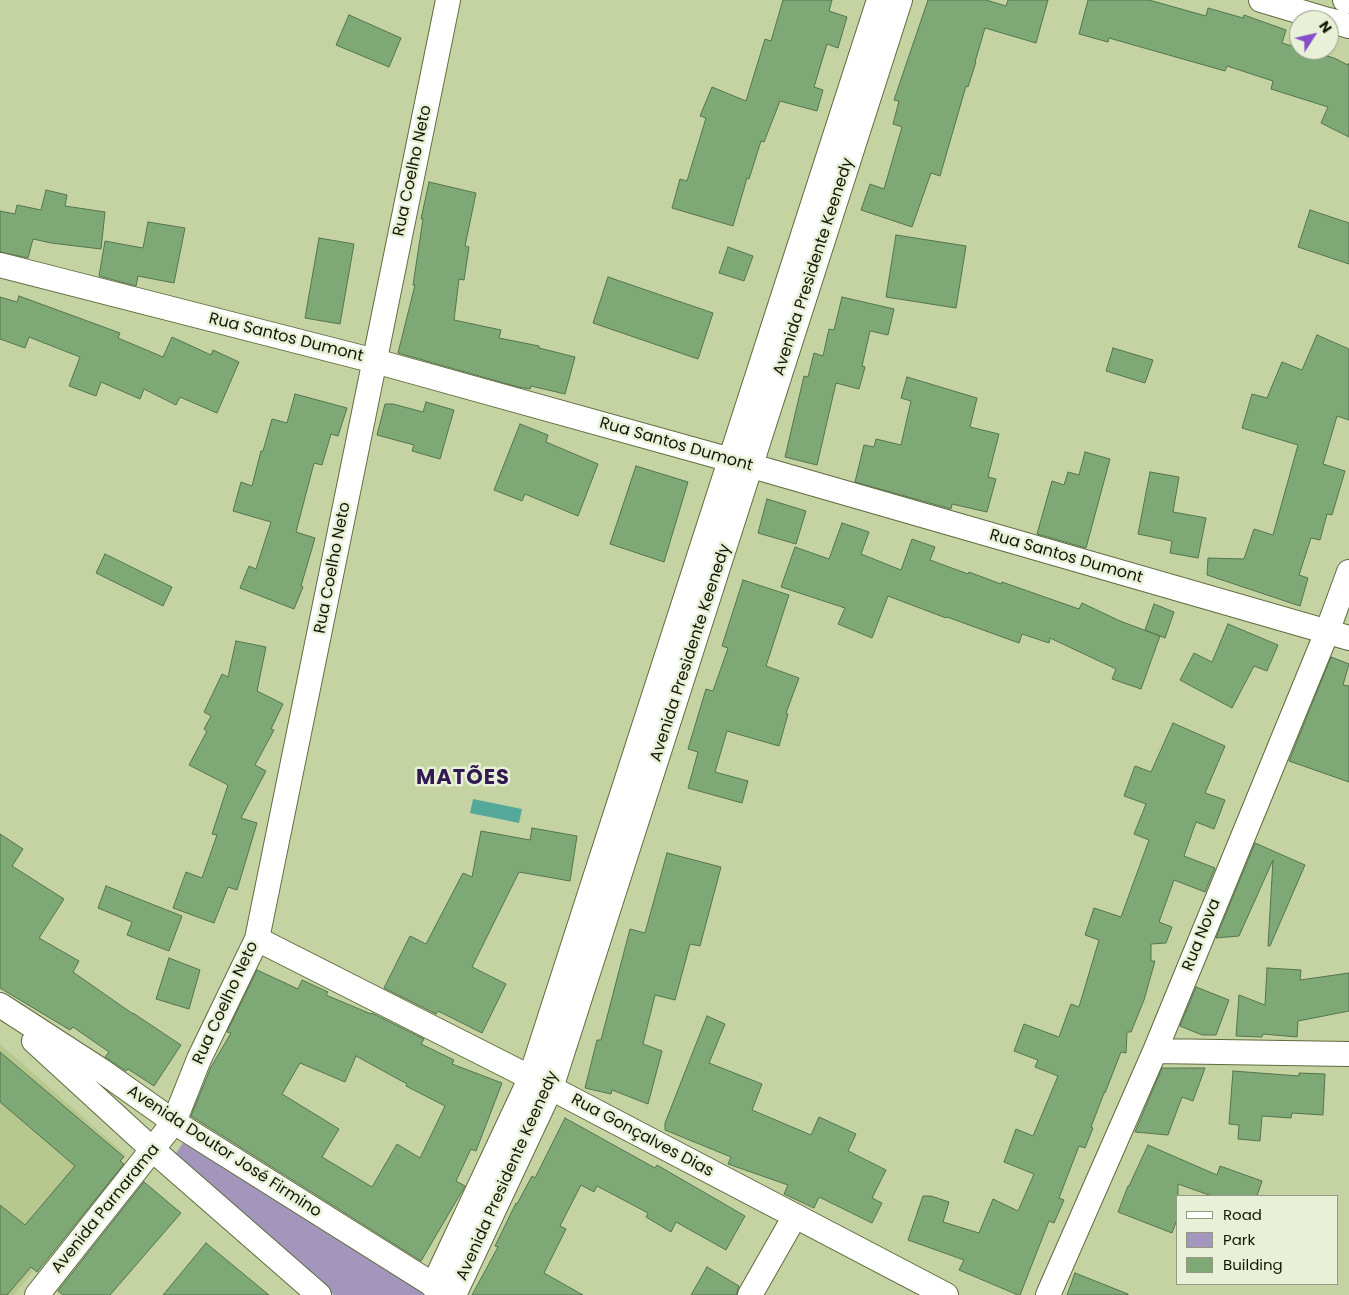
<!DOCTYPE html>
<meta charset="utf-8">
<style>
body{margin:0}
#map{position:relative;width:1349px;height:1295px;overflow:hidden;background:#c4d3a1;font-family:Poppins,sans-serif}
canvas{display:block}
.legend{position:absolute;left:1176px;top:1195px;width:162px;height:90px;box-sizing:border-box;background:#e8f0d7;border:1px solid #939a83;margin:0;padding:6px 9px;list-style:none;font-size:15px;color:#131805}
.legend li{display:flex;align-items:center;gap:10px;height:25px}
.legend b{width:25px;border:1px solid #939a83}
.north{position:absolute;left:1289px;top:10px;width:50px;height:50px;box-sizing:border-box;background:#e8f0d7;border:1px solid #939a83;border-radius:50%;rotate:55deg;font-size:14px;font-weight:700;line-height:20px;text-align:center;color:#131805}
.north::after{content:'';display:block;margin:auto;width:18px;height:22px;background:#854fc7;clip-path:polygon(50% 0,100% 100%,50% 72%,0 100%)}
</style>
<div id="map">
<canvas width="1349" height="1295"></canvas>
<ul class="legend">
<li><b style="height:6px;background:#fff"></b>Road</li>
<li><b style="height:14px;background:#a395bb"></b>Park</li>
<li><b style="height:14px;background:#7ea977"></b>Building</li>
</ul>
<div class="north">N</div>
</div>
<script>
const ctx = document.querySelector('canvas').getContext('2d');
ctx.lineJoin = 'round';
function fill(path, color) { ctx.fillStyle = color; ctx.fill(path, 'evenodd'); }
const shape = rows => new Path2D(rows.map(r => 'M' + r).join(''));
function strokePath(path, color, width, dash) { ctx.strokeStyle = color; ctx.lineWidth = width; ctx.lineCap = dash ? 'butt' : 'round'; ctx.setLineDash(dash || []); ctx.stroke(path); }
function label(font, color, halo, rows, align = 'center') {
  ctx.font = font + ' Poppins,sans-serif'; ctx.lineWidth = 5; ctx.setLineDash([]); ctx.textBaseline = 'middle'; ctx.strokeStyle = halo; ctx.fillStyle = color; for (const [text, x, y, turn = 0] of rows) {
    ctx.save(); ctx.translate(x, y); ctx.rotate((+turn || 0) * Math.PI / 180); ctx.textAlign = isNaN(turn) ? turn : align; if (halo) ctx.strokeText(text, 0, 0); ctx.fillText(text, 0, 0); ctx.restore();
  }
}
fill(shape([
 [0,1044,126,1155,14,1295,0,1295]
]), '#b7c88f');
fill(shape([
 [183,1143,432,1293,431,1295,334,1295,173,1158]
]), '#a395bb');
fill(shape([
 [473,799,522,809,519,823,470,813]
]), '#55a99b');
const building = shape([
 [783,0,832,0,829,11,847,17,838,48,827,44,814,87,823,90,817,111,780,101,764,142,761,141,749,179,747,178,733,226,672,208,680,179,687,181,706,118,700,116,712,87,746,101,765,39,771,41,783,0],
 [928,0,986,0,1006,6,1008,0,1048,0,1036,43,985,28,975,62,976,62,968,87,966,86,940,176,931,173,912,227,861,210,870,184,884,189,902,127,893,124,899,101,894,100,928,0],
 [1088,0,1149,0,1206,16,1208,8,1243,18,1244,15,1286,30,1282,43,1299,48,1299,50,1306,50,1334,58,1348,65,1349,63,1349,137,1321,123,1328,107,1271,89,1273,81,1227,66,1225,71,1109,38,1108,42,1079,34,1088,0],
 [349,15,401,38,389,67,336,45,349,15],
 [429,182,476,193,465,246,469,247,464,280,459,279,454,320,501,330,499,338,539,346,539,348,575,357,565,394,531,386,530,389,518,387,398,353,415,285,413,285,423,219,421,219,429,182],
 [46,190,67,195,65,206,105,212,101,249,51,243,33,239,28,258,0,252,0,211,15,214,17,205,41,210,46,190],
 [1310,210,1349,223,1349,264,1298,247,1310,210],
 [148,222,185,228,174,283,138,276,136,286,99,276,105,241,143,248,148,222],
 [896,235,966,246,956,308,886,297,896,235],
 [319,238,354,244,340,324,305,318,319,238],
 [728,247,753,256,744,281,719,273,728,247],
 [608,277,713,313,698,359,593,323,608,277],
 [19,296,120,333,118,338,163,357,172,337,211,355,213,350,239,362,217,413,180,397,176,405,144,389,140,399,101,382,96,396,69,386,80,357,29,337,25,348,0,339,0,297,17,302,19,296],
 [842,297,894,309,888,335,870,331,862,366,865,367,859,389,836,383,817,465,785,457,804,376,808,377,814,353,823,356,829,329,834,330,842,297],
 [1317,335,1349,349,1349,420,1337,416,1323,464,1345,471,1332,515,1327,514,1320,540,1311,538,1299,575,1308,578,1300,606,1207,575,1208,558,1244,559,1254,529,1273,535,1298,445,1242,428,1252,394,1267,398,1282,362,1302,370,1317,335],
 [1113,348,1153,360,1145,383,1106,371,1113,348],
 [907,377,977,398,970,427,999,434,988,477,996,479,987,512,952,504,951,509,855,482,864,445,874,447,876,439,901,445,911,401,901,398,907,377],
 [295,394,347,408,338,436,331,434,322,465,314,463,296,532,315,538,301,586,303,587,294,609,240,588,249,566,256,569,271,522,233,511,241,482,252,486,261,451,263,451,272,419,287,423,295,394],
 [426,402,454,410,440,459,412,451,414,445,377,435,385,404,393,404,423,412,426,402],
 [520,424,548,435,546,442,598,464,578,516,525,494,522,501,494,490,520,424],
 [1085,452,1110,459,1086,548,1037,534,1052,481,1064,485,1068,472,1079,475,1085,452],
 [636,466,688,482,664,562,610,544,636,466],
 [1150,472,1179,477,1173,512,1206,518,1198,558,1170,553,1172,541,1138,534,1150,472],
 [767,499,806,511,796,544,758,533,767,499],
 [842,523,869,532,861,554,901,570,912,539,935,547,930,560,968,574,969,572,1001,584,1002,582,1079,609,1082,603,1120,621,1160,636,1141,689,1112,679,1116,669,1050,638,1049,643,1022,634,1019,643,947,617,946,618,888,596,872,638,838,624,845,608,781,587,795,547,829,559,842,523],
 [105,554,172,587,163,606,96,573,105,554],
 [743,580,789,595,766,666,799,678,786,713,788,714,779,746,727,731,715,772,748,781,742,803,688,788,698,752,688,749,706,689,713,691,728,648,722,646,743,580],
 [1154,604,1174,612,1165,638,1145,630,1154,604],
 [1228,624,1278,645,1267,671,1254,666,1232,708,1180,680,1194,653,1212,662,1228,624],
 [236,641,266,647,257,691,283,704,271,729,274,730,255,765,266,771,241,818,257,823,246,860,237,890,228,887,214,923,173,908,186,872,202,878,217,835,212,834,228,785,189,765,207,731,204,729,211,716,204,712,222,674,228,677,236,641],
 [1331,657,1349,664,1343,685,1349,686,1349,782,1289,761,1331,657],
 [1173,723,1225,746,1205,793,1225,800,1214,829,1196,822,1184,856,1215,868,1205,892,1174,880,1159,922,1172,927,1166,943,1151,944,1151,961,1155,961,1144,1000,1131,1032,1127,1032,1126,1053,1121,1052,1105,1093,1104,1093,1091,1127,1093,1128,1085,1148,1079,1146,1059,1198,1064,1200,1054,1223,1049,1221,1020,1295,1018,1295,959,1270,964,1260,908,1240,923,1196,931,1196,949,1202,943,1222,979,1233,993,1199,1018,1211,1034,1174,1004,1162,1016,1129,1033,1136,1058,1076,1035,1067,1038,1060,1014,1051,1024,1024,1059,1037,1071,1004,1079,1007,1099,940,1085,935,1094,908,1121,917,1149,840,1134,834,1146,804,1124,796,1135,766,1151,772,1173,723],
 [532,828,577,836,570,881,519,872,472,967,506,984,482,1033,438,1011,436,1014,384,988,410,936,426,944,463,873,472,877,481,831,530,840,532,828],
 [0,834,23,849,12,866,64,899,39,938,79,961,73,972,133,1014,133,1013,181,1045,154,1086,128,1069,126,1071,105,1057,109,1052,73,1027,70,1030,0,988,0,834],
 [1255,843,1305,865,1270,946,1268,946,1273,860,1239,936,1216,938,1255,843],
 [667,853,721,867,700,946,690,944,675,1000,655,995,643,1044,662,1051,648,1104,612,1090,611,1094,585,1088,597,1040,601,1040,630,929,645,933,667,853],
 [106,886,182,916,169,951,127,935,132,922,98,908,106,886],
 [169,958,200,970,189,1009,156,999,169,958],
 [1267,968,1301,970,1300,980,1349,973,1349,1011,1298,1021,1297,1037,1263,1034,1262,1037,1236,1036,1239,995,1265,1005,1267,968],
 [257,970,298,989,302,980,328,992,326,995,371,1014,372,1013,424,1039,421,1044,454,1060,452,1064,502,1083,476,1151,471,1149,456,1181,465,1186,421,1261,191,1116,211,1067,231,1033,227,1032,257,970],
 [356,1056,407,1084,406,1086,445,1106,420,1158,397,1144,372,1187,322,1157,339,1129,282,1094,300,1063,345,1082,356,1056],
 [1196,987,1229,1000,1216,1035,1202,1035,1180,1026,1196,987],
 [707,1016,725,1024,709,1063,762,1084,752,1110,811,1135,819,1117,856,1134,848,1151,886,1170,872,1198,882,1203,872,1223,819,1197,814,1208,784,1194,788,1185,728,1164,731,1157,665,1130,665,1123,707,1016],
 [0,1052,124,1157,120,1161,124,1164,37,1272,31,1267,7,1295,0,1295,0,1205,25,1225,75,1166,0,1102,0,1052],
 [1162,1068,1205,1068,1193,1101,1182,1097,1168,1135,1135,1132,1162,1068],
 [1233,1071,1299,1076,1299,1073,1325,1074,1323,1115,1292,1113,1291,1118,1262,1116,1260,1141,1238,1139,1239,1125,1229,1124,1233,1071],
 [565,1118,655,1168,657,1165,745,1216,726,1250,676,1222,671,1232,646,1217,648,1213,597,1186,594,1192,581,1185,560,1226,566,1229,544,1273,583,1295,472,1295,498,1247,495,1246,516,1203,517,1204,532,1176,535,1178,565,1118],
 [1148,1145,1217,1175,1220,1166,1262,1181,1257,1196,1212,1196,1178,1184,1178,1217,1172,1233,1118,1212,1128,1186,1129,1186,1148,1145],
 [144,1182,181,1213,110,1295,63,1295,58,1291,144,1182],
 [206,1243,269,1295,163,1295,206,1243],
 [707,1267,739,1286,736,1295,691,1295,707,1267],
 [1075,1273,1128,1294,1128,1295,1067,1295,1075,1273]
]);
fill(building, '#7ea977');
strokePath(building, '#54744f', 1);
const minor = shape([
 [1261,0,1328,20],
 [1345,0,1349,1],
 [1329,20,1349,26],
 [0,265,375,361,731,460,1349,638],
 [257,939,551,1088,946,1295],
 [0,1005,102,1071,174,1122,446,1293],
 [34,1041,153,1150,319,1295],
 [1155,1051,1349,1054],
 [433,1286,530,1079,879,0],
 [37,1295,174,1122,199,1059,257,939,448,0],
 [454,1295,551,1088,900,0],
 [750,1295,795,1216],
 [1048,1295,1155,1051,1327,632,1349,572]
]);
strokePath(minor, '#5f6b3e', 26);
strokePath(minor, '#fff', 24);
label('16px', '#131805', '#e8f0d7', [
 ["Rua Coelho Neto",413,171,-78],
 ["Avenida Presidente Keenedy",814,267,-72],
 ["Rua Santos Dumont",286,338,14],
 ["Rua Santos Dumont",676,445,16],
 ["Rua Santos Dumont",1066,557,16],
 ["Rua Coelho Neto",333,568,-79],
 ["Avenida Presidente Keenedy",691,653,-72],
 ["Rua Nova",1202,935,-68],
 ["Rua Coelho Neto",226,1003,-65],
 ["Rua Gonçalves Dias",642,1136,28],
 ["Avenida Doutor José Firmino",224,1152,33],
 ["Avenida Presidente Keenedy",508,1176,-66],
 ["Avenida Parnarama",106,1209,-51]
]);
ctx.letterSpacing = '1px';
label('bold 21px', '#331952', '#e8f0d7', [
 ["MATÕES",463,779]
]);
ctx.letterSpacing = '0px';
</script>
